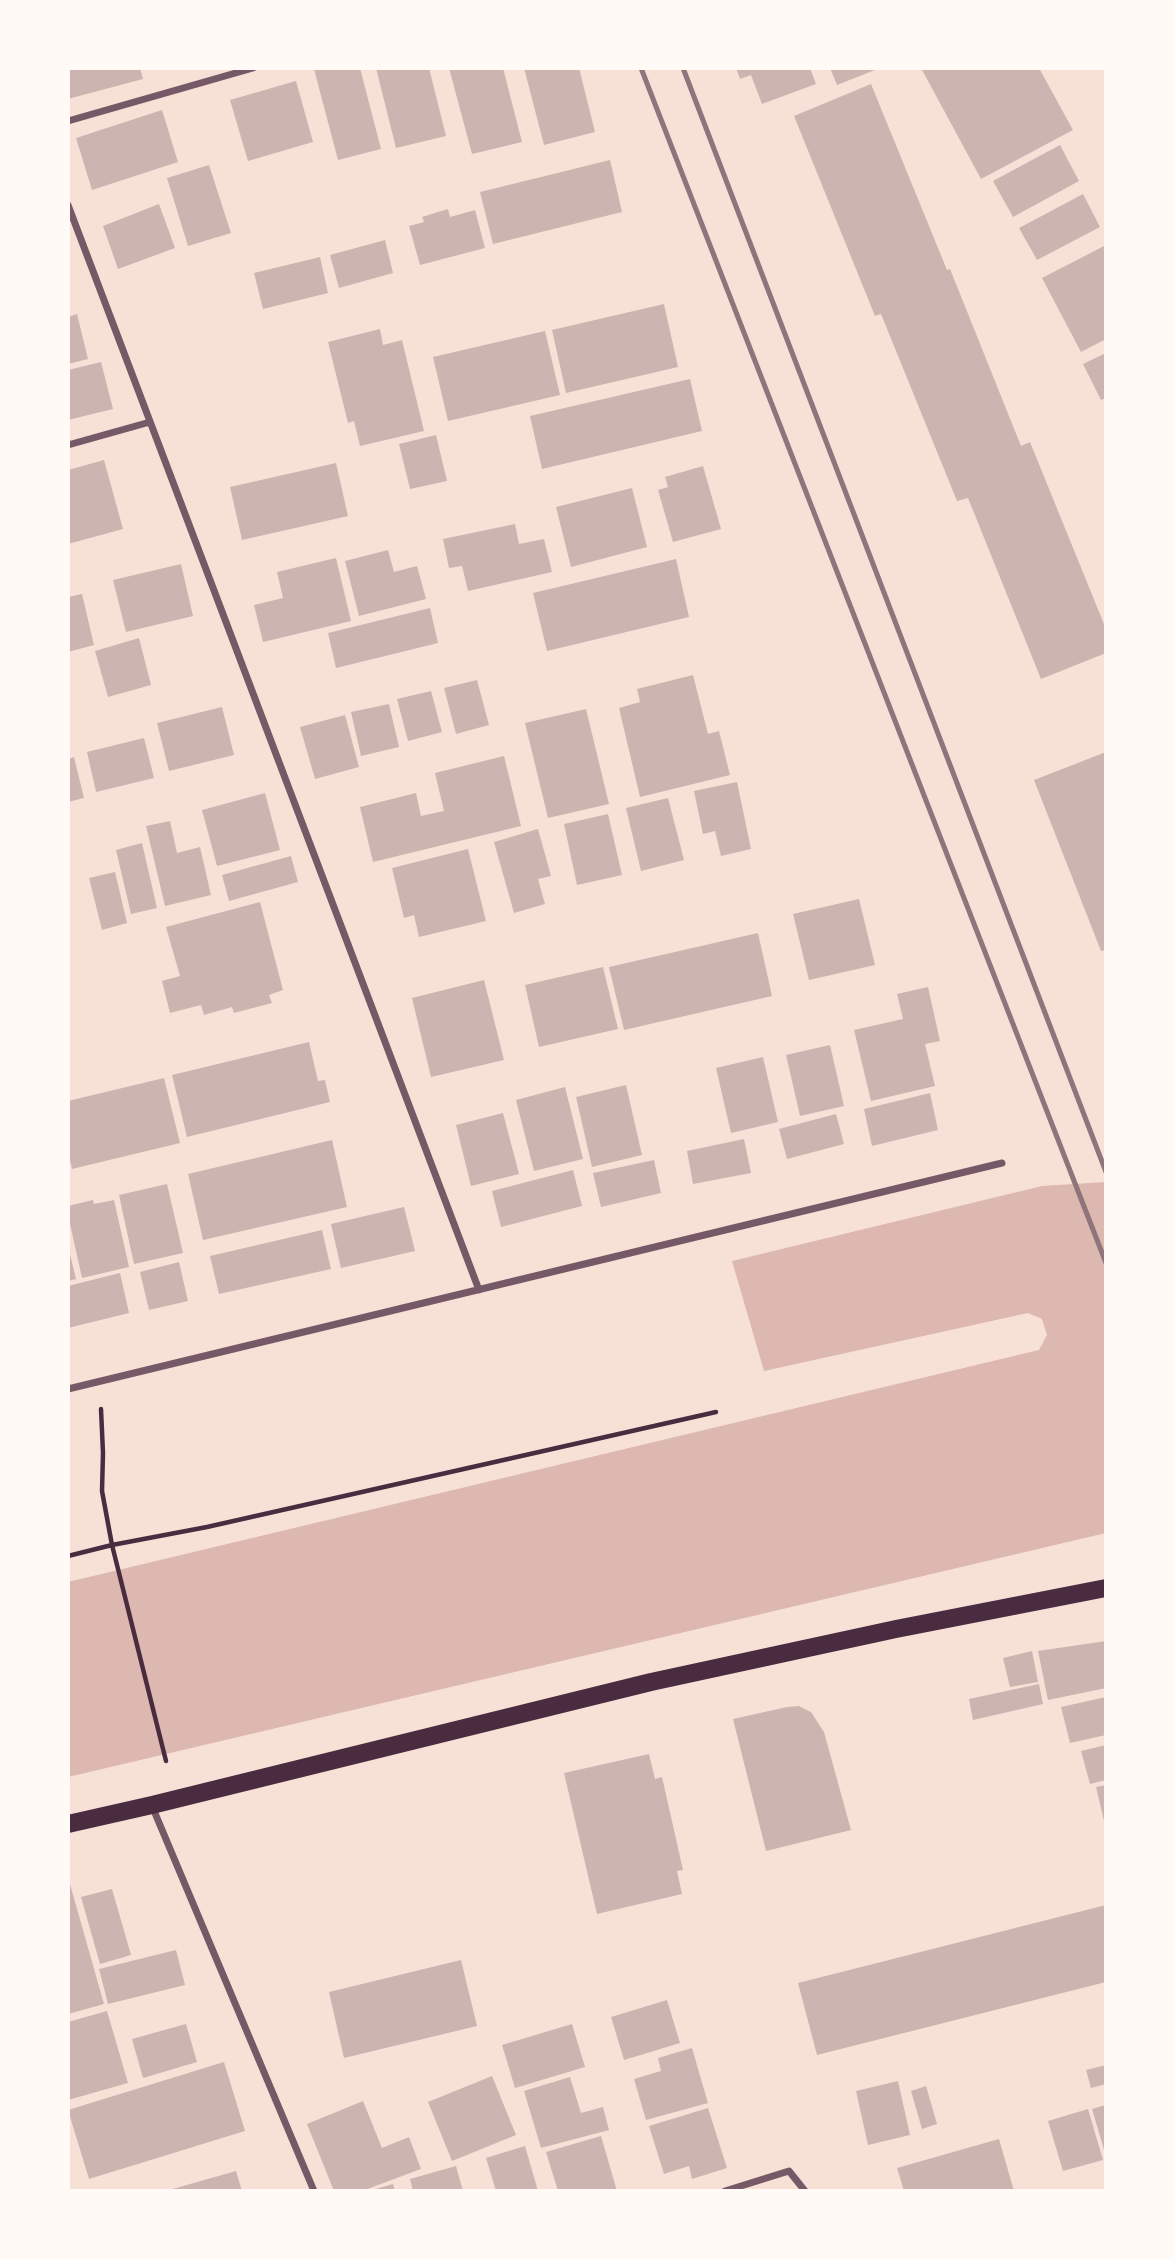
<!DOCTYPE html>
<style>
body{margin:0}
#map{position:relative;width:1174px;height:2259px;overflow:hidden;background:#f7e1d7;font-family:"Varela Round",sans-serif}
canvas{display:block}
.frame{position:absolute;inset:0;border:70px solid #fffaf5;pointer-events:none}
</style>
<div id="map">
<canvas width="1174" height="2259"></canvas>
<div class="frame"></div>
</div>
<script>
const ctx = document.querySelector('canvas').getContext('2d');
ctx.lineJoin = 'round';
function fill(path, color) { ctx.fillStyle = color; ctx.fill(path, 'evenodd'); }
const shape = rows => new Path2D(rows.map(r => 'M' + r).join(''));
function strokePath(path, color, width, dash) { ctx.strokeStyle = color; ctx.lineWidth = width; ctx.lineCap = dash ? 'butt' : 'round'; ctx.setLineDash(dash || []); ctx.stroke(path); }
fill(shape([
 [1106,1182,1106,1533,68,1777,68,1582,1039,1350,1047,1335,1042,1319,1028,1313,764,1371,732,1261,1042,1186]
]), '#dcb8b0');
fill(shape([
 [68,68,140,68,143,79,68,99],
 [360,68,381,149,338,160,314,69],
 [376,68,429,68,446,136,396,148],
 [449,68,503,68,522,142,472,154],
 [524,68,579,68,595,132,544,145],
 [736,68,810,68,816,84,762,104,751,75,740,79],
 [830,68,880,68,837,85],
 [921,68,1039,68,1073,130,981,179],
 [296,81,313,142,248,161,230,100],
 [871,84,947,270,950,269,1021,446,1030,442,1106,629,1106,653,1041,679,968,498,957,501,881,314,875,316,794,116],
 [162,110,178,162,92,190,76,138],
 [1060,145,1079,181,1013,217,993,181],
 [610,160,622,212,493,244,480,192],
 [209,165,231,233,188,246,167,178],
 [1083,194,1100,227,1037,260,1019,228],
 [159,204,175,248,118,269,103,226],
 [448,209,450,217,475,210,485,248,420,265,409,226,424,222,422,217],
 [385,240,393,273,339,288,330,255],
 [1106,245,1106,339,1081,352,1042,278],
 [320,257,328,293,263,309,254,273],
 [664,304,678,367,566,393,552,330],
 [77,314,88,359,68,364,68,317],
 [380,329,383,345,402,340,424,431,360,446,354,421,348,423,328,342],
 [545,331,560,395,448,421,433,357],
 [1106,353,1106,398,1101,400,1083,364],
 [101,362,113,409,68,420,68,370],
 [690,379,702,431,542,469,530,416],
 [436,435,447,481,410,489,399,444],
 [104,460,123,529,68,544,68,470],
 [336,463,348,516,242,540,230,487],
 [703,466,721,529,673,542,658,490,668,487,665,477],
 [632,488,647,547,571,567,556,507],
 [515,524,519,544,544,539,552,572,468,591,462,566,449,568,443,539],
 [388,550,394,572,417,566,426,599,359,616,345,561],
 [336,558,351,621,263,642,254,605,283,598,277,572],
 [676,559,689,617,547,651,533,593],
 [181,564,193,616,126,632,113,580],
 [82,594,94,645,68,652,68,597],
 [430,608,438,643,336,668,328,633],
 [139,638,151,685,108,697,95,651],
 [693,675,708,734,719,731,730,775,640,797,619,708,640,702,637,689],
 [477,680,489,725,456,734,444,688],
 [431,691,442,732,408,741,397,699],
 [389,704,399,747,361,756,351,712],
 [222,707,234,755,169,771,157,723],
 [586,709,609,804,548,818,525,723],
 [345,715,359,767,315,779,300,727],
 [144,738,154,778,96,792,87,752],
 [1106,752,1106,950,1101,951,1034,780],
 [504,756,521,826,373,862,360,807,416,793,421,816,444,811,435,773],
 [74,757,84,798,68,802,68,759],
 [737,782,751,849,721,856,715,831,703,834,694,791],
 [265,793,280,850,217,866,202,810],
 [668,798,684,860,641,871,626,808],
 [608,814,622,875,577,885,564,824],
 [170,821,177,853,200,847,211,895,165,906,146,826],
 [538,829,551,876,538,879,545,904,514,913,494,842],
 [142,843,157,908,131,914,116,850],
 [468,849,486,921,419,937,414,915,404,918,392,868],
 [291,856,298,882,229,901,222,875],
 [115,872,127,923,102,930,89,878],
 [859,899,875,965,809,980,793,914],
 [260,902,283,990,269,995,272,1003,234,1013,232,1007,204,1015,201,1005,170,1013,162,981,180,976,166,927],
 [758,933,772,996,624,1030,609,967],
 [603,967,618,1029,539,1047,525,985],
 [484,980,504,1060,431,1077,412,998],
 [928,987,940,1041,925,1044,935,1086,871,1101,854,1030,903,1019,897,994],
 [309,1042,318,1081,325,1080,330,1102,187,1137,172,1075],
 [830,1045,844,1106,800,1116,786,1055],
 [763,1057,778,1122,731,1133,716,1068],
 [164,1078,180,1143,72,1169,68,1152,68,1101],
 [626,1085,642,1155,592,1167,576,1097],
 [565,1087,583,1159,534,1171,516,1100],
 [930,1093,938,1130,872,1146,864,1109],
 [503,1113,519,1174,471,1186,456,1125],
 [836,1114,844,1144,787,1159,779,1129],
 [744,1139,751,1173,693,1184,687,1151],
 [332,1140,347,1207,203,1240,188,1174],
 [654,1160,661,1193,601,1207,593,1173],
 [573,1170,582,1206,501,1227,492,1191],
 [167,1184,183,1253,134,1264,119,1195],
 [93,1200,94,1204,114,1200,129,1267,82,1278,68,1215,68,1206],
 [404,1207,415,1251,341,1268,331,1224],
 [322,1230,331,1269,219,1294,210,1256],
 [68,1246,76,1279,68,1281],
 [179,1262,188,1301,149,1310,140,1272],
 [120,1273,129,1313,68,1328,68,1286],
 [1106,1641,1106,1688,1048,1700,1038,1651],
 [1032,1651,1038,1682,1010,1687,1003,1658],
 [1039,1684,1043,1704,973,1720,969,1699],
 [1106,1697,1106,1735,1070,1743,1061,1707],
 [799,1706,811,1712,824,1732,851,1830,766,1851,733,1719,787,1707],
 [1106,1745,1106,1780,1090,1784,1081,1751],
 [649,1754,655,1779,662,1777,683,1870,677,1871,682,1894,597,1914,564,1773],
 [1106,1785,1106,1825,1105,1825,1096,1787],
 [68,1877,104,2004,68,2014],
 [112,1889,131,1955,100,1964,81,1897],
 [1106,1905,1106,1982,817,2055,798,1983],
 [176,1950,185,1985,108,2004,99,1969],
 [461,1960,477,2026,344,2058,329,1992],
 [667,2000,680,2043,624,2060,611,2017],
 [107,2011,128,2083,68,2100,68,2022],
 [186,2024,197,2062,143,2078,132,2039],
 [572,2024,585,2067,515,2088,502,2045],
 [692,2048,708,2103,646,2120,634,2079,661,2071,658,2058],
 [224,2062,245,2131,89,2179,68,2110],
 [1106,2065,1106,2084,1091,2088,1086,2070],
 [492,2076,516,2135,452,2161,428,2102],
 [570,2077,581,2113,603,2107,609,2130,541,2148,524,2091],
 [898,2081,910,2135,868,2145,856,2091],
 [926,2086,937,2124,922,2129,911,2091],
 [363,2101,382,2148,409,2137,421,2169,362,2191,334,2191,307,2124],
 [1106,2105,1106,2153,1105,2153,1092,2109],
 [708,2108,727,2168,692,2179,689,2166,664,2174,649,2126],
 [1088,2109,1103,2160,1063,2171,1048,2121],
 [601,2136,617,2191,558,2191,546,2152],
 [999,2139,1014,2191,904,2191,897,2168],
 [525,2146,538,2191,496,2191,486,2158],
 [456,2166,463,2191,413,2191,410,2179],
 [236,2171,242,2191,169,2191,169,2190],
 [393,2184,395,2191,372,2191,372,2190]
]), '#ccb4b1');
strokePath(shape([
 [101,1409,103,1453,102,1491,112,1545,166,1761],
 [68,1556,112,1545,207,1527,716,1412]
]), '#4a2c40', 4.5);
strokePath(shape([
 [68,121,253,68],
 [68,205,479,1290],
 [68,445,150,422],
 [68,1389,1002,1163],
 [152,1806,314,2191],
 [725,2191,789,2171,805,2191]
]), '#755966', 7);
strokePath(shape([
 [68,1824,152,1805,651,1682,896,1629,1106,1588]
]), '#4a2c40', 18);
strokePath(shape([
 [641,68,1106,1263],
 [683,68,1106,1172]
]), '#8f747c', 5);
</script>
